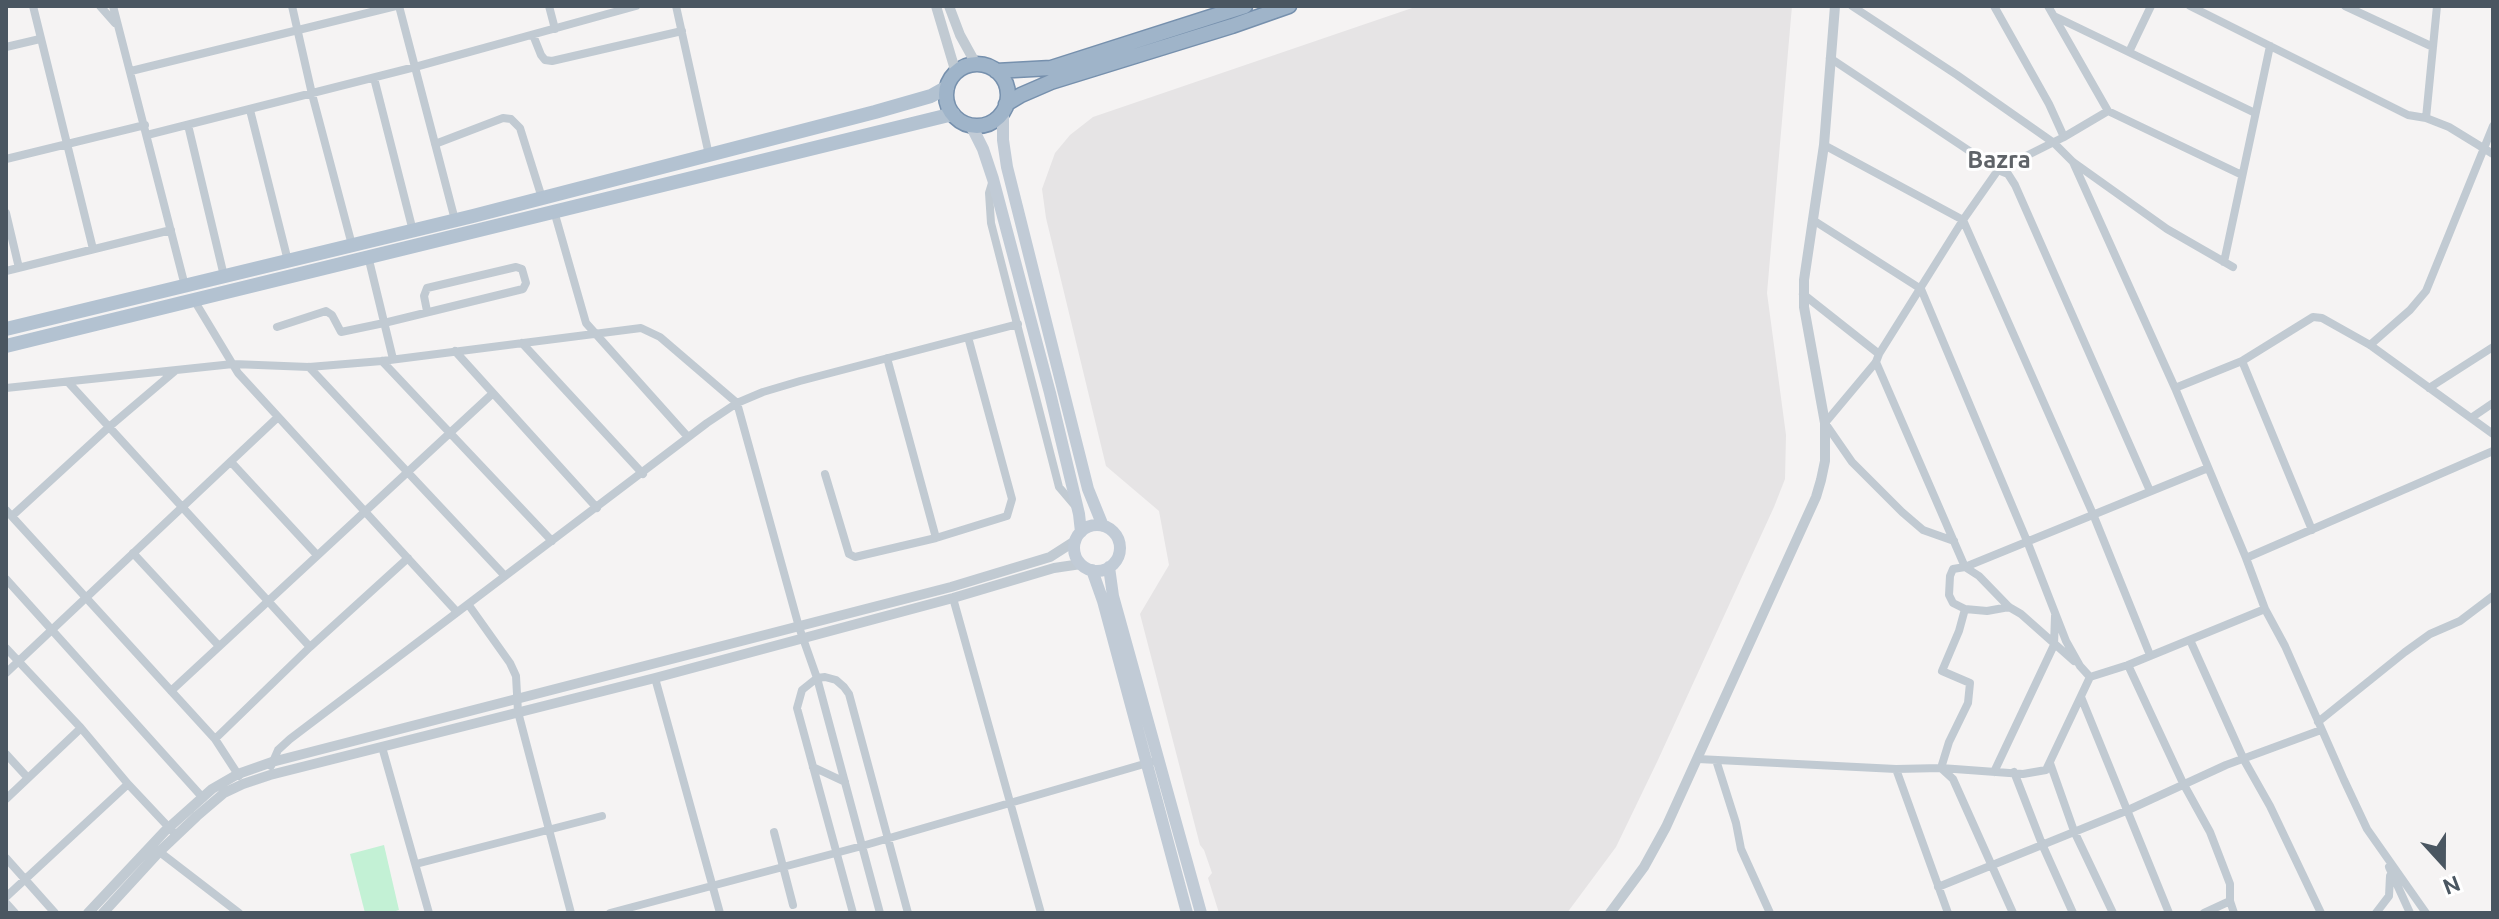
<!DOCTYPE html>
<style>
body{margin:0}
#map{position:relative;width:2499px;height:919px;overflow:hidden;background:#f5f3f3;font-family:Ubuntu,sans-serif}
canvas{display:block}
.frame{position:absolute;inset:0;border:8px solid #4a5661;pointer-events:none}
.north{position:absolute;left:2403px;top:823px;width:80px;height:80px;-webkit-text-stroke:6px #fff;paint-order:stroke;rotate:159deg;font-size:22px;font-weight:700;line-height:32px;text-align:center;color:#4a5661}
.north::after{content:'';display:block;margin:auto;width:28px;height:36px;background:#4a5661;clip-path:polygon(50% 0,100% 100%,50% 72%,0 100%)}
</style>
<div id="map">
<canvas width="2499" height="919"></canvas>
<div class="frame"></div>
<div class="north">N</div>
</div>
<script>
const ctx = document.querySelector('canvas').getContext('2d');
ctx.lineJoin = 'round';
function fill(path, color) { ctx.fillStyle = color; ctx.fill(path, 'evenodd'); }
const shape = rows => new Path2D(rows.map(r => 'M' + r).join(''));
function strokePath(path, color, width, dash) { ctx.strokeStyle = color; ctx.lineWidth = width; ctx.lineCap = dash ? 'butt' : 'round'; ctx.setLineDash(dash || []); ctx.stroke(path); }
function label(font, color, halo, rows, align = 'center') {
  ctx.font = font + ' Ubuntu,sans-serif'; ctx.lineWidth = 6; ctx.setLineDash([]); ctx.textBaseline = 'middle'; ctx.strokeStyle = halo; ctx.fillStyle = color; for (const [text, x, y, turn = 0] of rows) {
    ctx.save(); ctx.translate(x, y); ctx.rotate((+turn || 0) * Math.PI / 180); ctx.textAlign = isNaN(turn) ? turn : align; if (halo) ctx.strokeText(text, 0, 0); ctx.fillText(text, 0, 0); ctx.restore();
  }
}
fill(shape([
 [1418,6,1792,6,1767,293,1786,435,1785,479,1774,507,1657,762,1616,847,1567,913,1219,913,1208,878,1212,873,1204,850,1200,845,1140,614,1169,565,1159,511,1106,466,1046,218,1042,189,1055,153,1070,135,1093,117]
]), '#e6e4e5');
fill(shape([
 [384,845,399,910,389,913,365,913,350,854]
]), '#c3f1d5');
const trunk = shape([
 '946 95a31 31 0 1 1 62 0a31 31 0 1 1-62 0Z',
 [996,71,1051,68,1245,6],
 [1006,104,1021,95,1051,82,1232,26,1289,6]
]);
strokePath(trunk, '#7690ad', 17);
strokePath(shape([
 [33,6,93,249],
 [100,6,115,23],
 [113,6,185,286],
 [292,6,312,94,352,245],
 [399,6,455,220],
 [549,6,555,29],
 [676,6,709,155],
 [1852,6,1957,75,2054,143,2073,162,2167,229,2233,267],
 [1994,6,2049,104,2064,137],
 [2048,6,2108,111,2242,175],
 [2190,6,2408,115,2426,118,2449,127,2493,154],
 [2345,6,2433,47],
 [2054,16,2255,113],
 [533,35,541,55,545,60,552,61,682,31],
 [6,47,40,39],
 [2129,52,2151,6],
 [1830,58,1998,170,2008,174,2015,185,2150,491],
 [131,71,396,6],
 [374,78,413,231],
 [250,110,288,261],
 [2426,118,2437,6],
 [188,125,224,276],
 [147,135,415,67,636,6],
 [435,144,503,118,511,119,520,128,542,198],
 [1824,145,1963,220,2093,514,2150,655],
 [6,159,145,125],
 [2073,162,2175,388,2246,558,2265,609,2285,646,2344,780,2367,829,2426,913],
 [993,180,989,193,991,223,1059,487,1076,507],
 [554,211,586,323,688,437],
 [6,213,19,268],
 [1813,220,1921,289,2027,541,2066,641,2080,666,2090,677,2128,665,2265,609],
 [368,256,393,359],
 [2224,262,2270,46],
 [6,271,171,230],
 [1803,294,1879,354],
 [194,300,238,373,457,612],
 [277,327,326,311,332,315,341,332,384,323,523,289,526,283,522,269,516,267,427,288,424,296,427,311],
 [522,343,643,474],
 [2370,345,2410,310,2426,291,2493,126],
 [455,351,597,508],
 [887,358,936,538],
 [382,361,552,541],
 [2242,361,2312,530],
 [1876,362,1965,567,2208,468],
 [309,367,505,576],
 [68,382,310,647],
 [6,388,233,364,309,367,382,361,641,328,660,337,737,403,799,627,817,678,880,913],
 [2175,388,2242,361,2313,317,2322,318,2370,345,2493,434],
 [2429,388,2493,347],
 [2471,418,2493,403],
 [231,462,317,555],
 [825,474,849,554,855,557,936,538,1007,516,1012,499,968,337],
 [6,510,215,739,239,776],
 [12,516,109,427,175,371],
 [1954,541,1923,530,1902,512,1852,462,1825,423,1876,362,1879,354,1963,220,1998,170,2064,137,2108,111],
 [133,553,219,646],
 [2246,558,2493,451],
 [6,579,203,798],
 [953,598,1041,913],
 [468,604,510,663,516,676,518,712,571,913],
 [1965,609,1987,611,2009,607],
 [2190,640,2244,760,2270,806,2321,913],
 [6,648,81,728,128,784,176,835],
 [2074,661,2021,614,2009,607,1979,576,1965,567,1953,569,1950,576,1949,595,1953,603,1965,609,1959,631,1942,671,1970,683,1968,703,1949,742,1941,768,2023,774,2046,770,2090,677],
 [2128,665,2183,783,2210,832,2230,884,2230,901,2234,913],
 [6,673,278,417],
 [655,678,720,913],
 [171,691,492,394],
 [2081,697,2169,913],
 [2318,722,2405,652,2430,634,2460,621,2493,596],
 [215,739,310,647,408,558],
 [382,747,429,913],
 [6,754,28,778],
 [1698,759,1896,769,1941,768,1953,779,2013,913],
 [1716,760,1736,823,1741,849,1770,913],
 [2050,763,2074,831,2113,913],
 [271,766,278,750,290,739,707,423,737,403,763,392,800,381,1018,324],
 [813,767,845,782],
 [1896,769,1948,913],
 [1994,772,2054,645,2055,616],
 [2014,772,2042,844,2073,913],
 [6,799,81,728],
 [774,832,793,905],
 [157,850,239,913],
 [6,858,55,913],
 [416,864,602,816],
 [2389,867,2410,913],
 [1938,887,2126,811,2226,765,2321,730],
 [6,897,128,784],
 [6,903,15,913],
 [610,913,862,846,1151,762],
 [853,913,797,708,802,690,817,678,825,677,836,680,844,687,849,694,908,913],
 [2204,913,2230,901],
 [2376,913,2389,896,2390,876]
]), '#c1cad2', 8);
strokePath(shape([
 [936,6,956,73],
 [949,6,960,35,976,64],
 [88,913,165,831,212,789,238,774,272,762,951,587,1050,557,1075,541],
 [103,913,159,852,197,816,224,793,243,784,270,775,655,678,953,598,1054,568,1081,564],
 [1610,913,1644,867,1666,827,1816,497,1821,480,1825,461,1825,423,1804,307,1804,280,1824,145,1835,6]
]), '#c1cad2', 10);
strokePath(shape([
 [1003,112,1003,140,1007,167,1088,489,1103,526],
 [971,125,983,149,993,179,1050,393,1079,514,1081,532],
 '1074 548a23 23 0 1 1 46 0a23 23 0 1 1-46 0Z',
 [1109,567,1113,596,1201,913],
 [1092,570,1103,601,1187,913]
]), '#c1cbd6', 12);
strokePath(shape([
 [6,329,473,216,875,112,931,96,947,87],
 [6,346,953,114]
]), '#b3c2d1', 14);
strokePath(trunk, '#9fb4c9', 14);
label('bold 24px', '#5f6368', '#fff', [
 ["Bazra",1999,160]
]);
</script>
